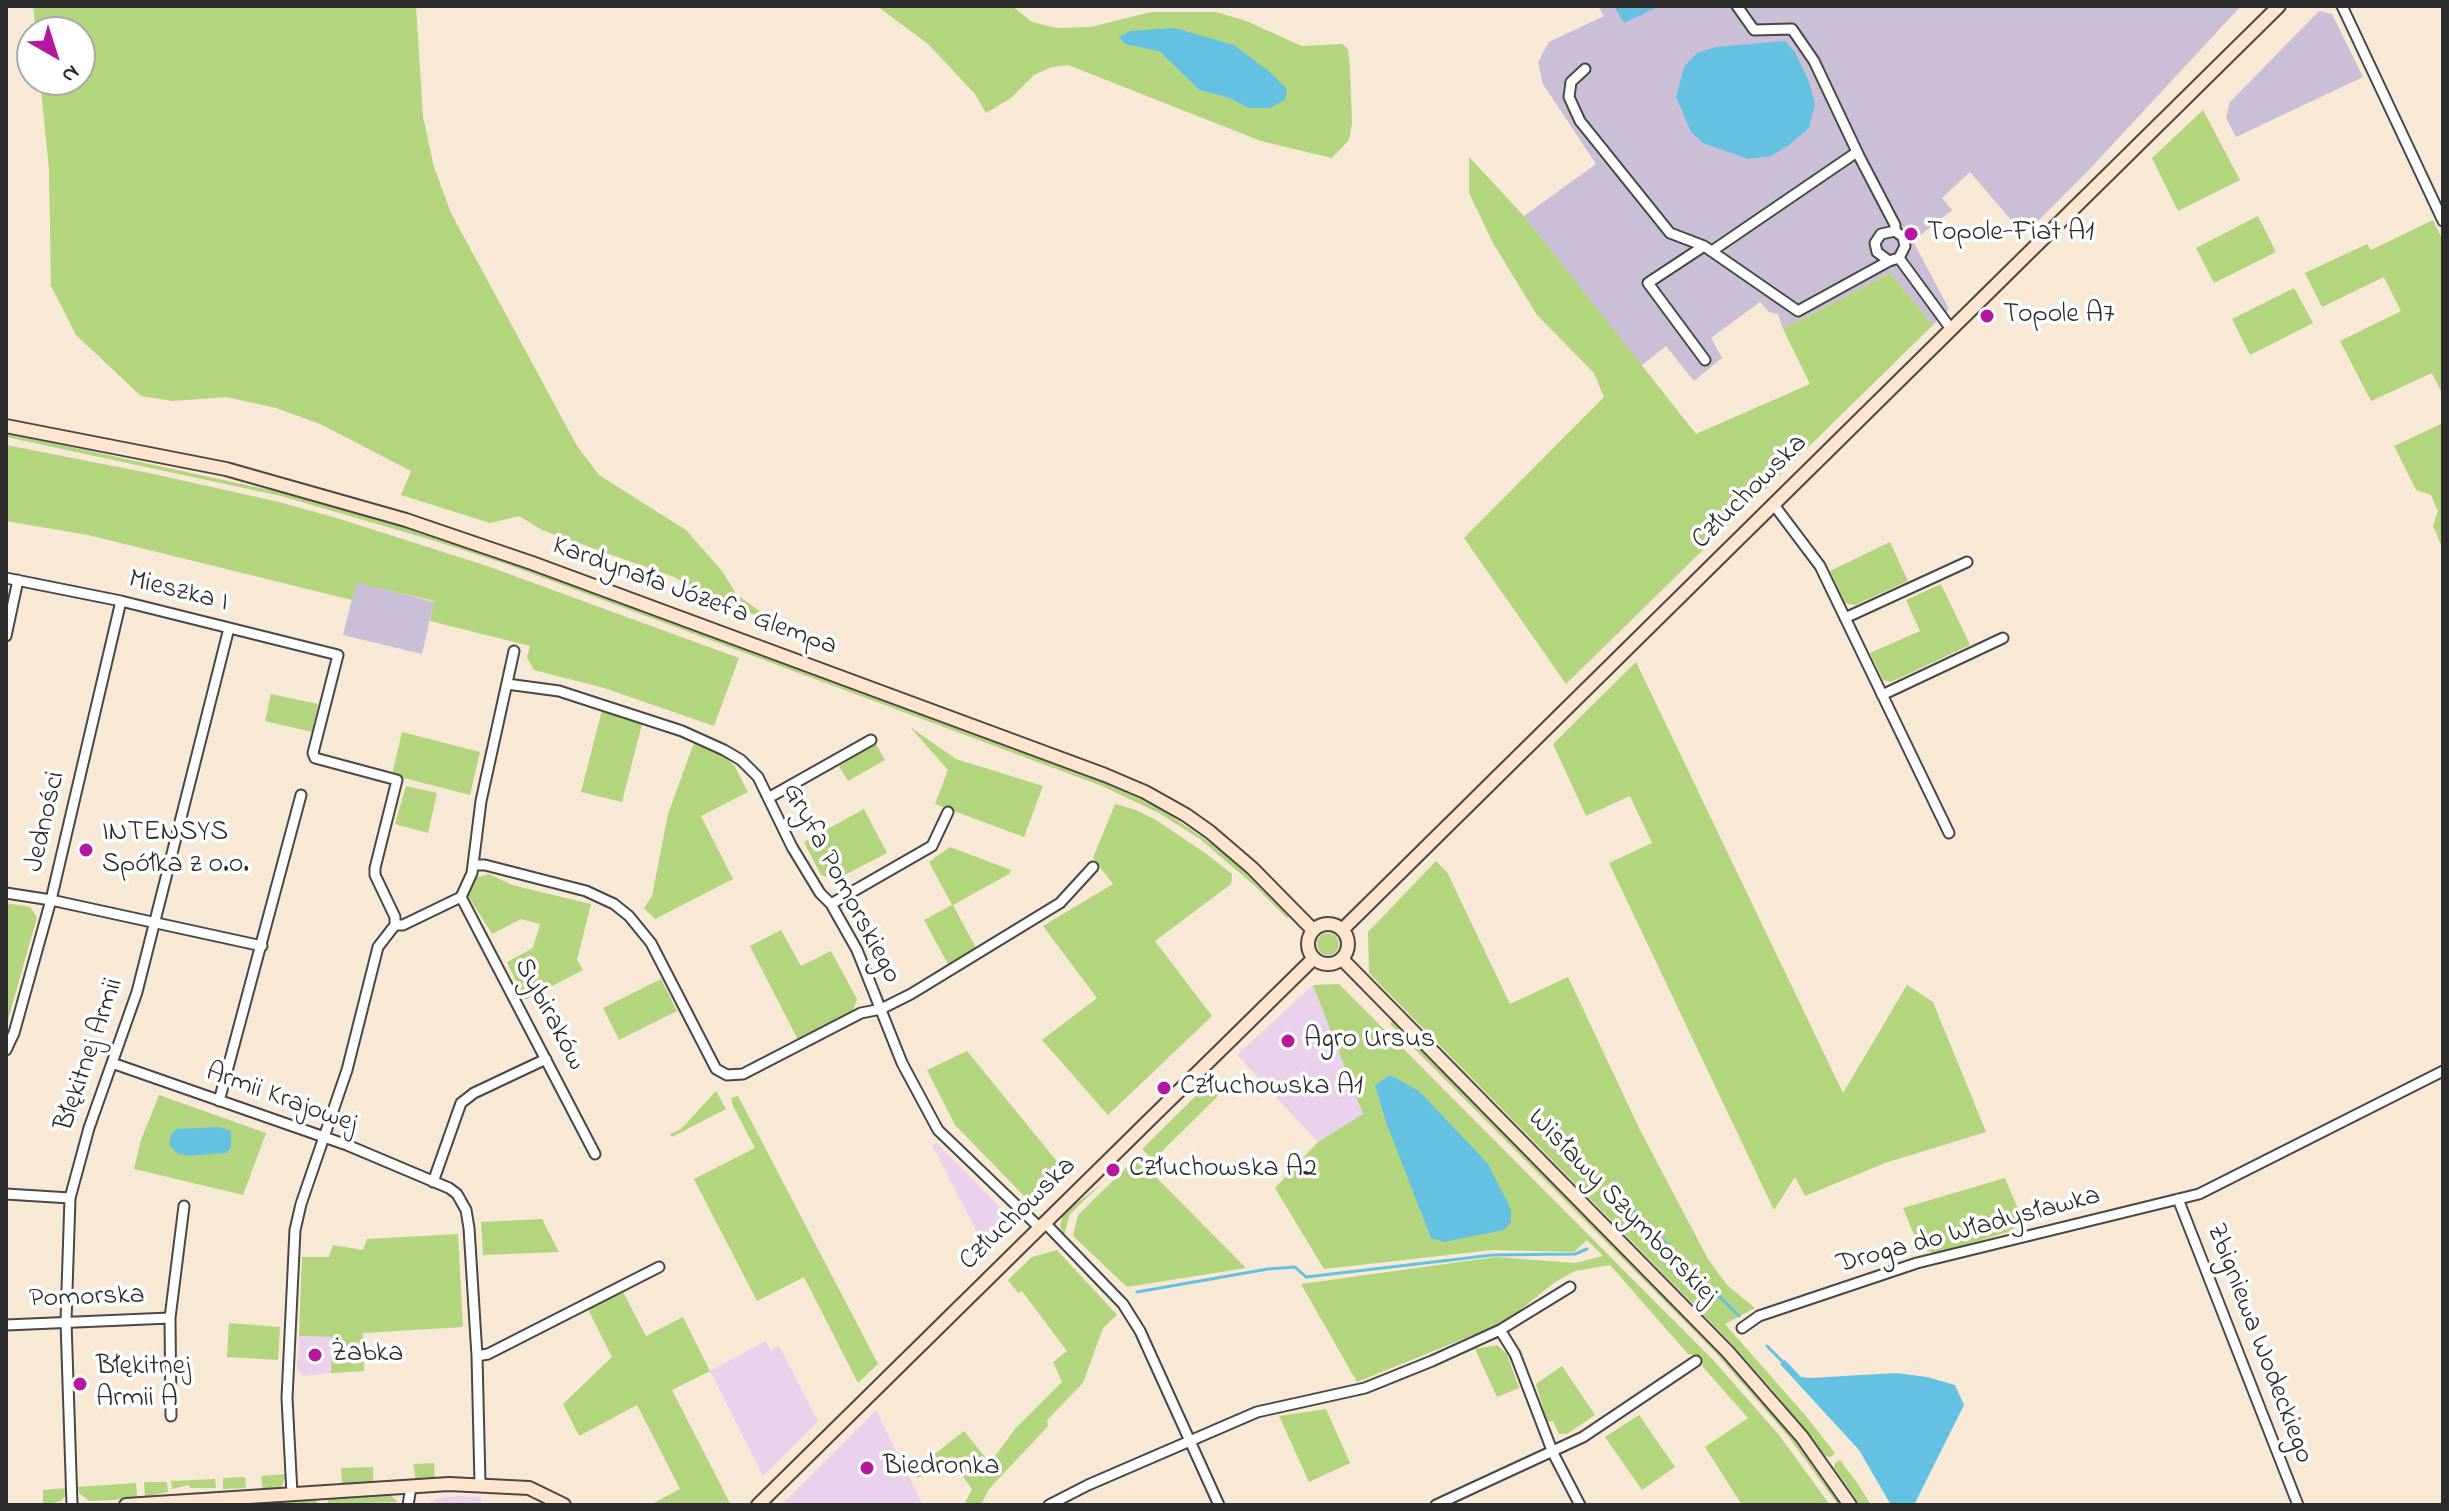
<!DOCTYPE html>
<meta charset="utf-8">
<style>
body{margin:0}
#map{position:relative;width:2449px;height:1511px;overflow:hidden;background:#f8e8d6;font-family:"Indie Flower",sans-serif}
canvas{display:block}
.frame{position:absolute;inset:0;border:8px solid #2b2b2b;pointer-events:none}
.north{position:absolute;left:16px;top:16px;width:80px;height:80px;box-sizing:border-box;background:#fff;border:2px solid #aaa;border-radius:50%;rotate:141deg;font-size:22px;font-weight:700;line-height:32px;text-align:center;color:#2b2b2b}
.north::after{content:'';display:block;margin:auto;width:28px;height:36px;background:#b5179e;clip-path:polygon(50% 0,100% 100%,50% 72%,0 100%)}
</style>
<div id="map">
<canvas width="2449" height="1511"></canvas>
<div class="frame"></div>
<div class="north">N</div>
</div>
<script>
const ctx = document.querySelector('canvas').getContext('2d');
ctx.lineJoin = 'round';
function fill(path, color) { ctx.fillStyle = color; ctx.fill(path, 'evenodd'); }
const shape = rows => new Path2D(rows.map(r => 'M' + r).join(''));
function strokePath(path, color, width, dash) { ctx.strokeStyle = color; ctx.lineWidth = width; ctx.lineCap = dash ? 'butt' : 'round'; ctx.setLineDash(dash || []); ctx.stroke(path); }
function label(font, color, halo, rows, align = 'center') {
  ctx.font = font + ' "Indie Flower",sans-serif'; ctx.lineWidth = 7; ctx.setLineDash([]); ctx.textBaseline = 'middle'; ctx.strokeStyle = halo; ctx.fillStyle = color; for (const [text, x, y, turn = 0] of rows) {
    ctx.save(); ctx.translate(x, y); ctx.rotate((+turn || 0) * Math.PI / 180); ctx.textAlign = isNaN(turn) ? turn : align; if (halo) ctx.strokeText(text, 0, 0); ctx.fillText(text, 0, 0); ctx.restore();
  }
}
fill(shape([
 [1313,985,1364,1114,1318,1142,1237,1055],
 [937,1143,1006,1213,1003,1217,1011,1231,988,1254,932,1145],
 [299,1336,334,1337,331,1373,303,1376,297,1370],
 [766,1341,771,1351,779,1346,818,1421,763,1476,710,1371],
 [876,1410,923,1505,781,1505],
 [460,1496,481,1497,481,1505,425,1505,438,1498]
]), '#ead1ec');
fill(shape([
 [1598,6,2241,6,2087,172,2024,235,1970,172,1942,198,1952,210,1913,241,1949,309,1933,325,1890,273,1783,329,1778,314,1769,312,1760,302,1711,338,1722,358,1694,381,1666,346,1641,366,1524,216,1596,164,1543,84,1538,62,1549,42,1604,16],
 [2319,11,2332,14,2363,77,2236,137,2226,118,2230,102],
 [356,582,434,602,422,654,343,635]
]), '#cabfd6');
fill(shape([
 [33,6,416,6,423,117,434,167,451,213,577,446,599,475,686,530,722,571,737,595,775,622,710,598,674,577,542,530,519,516,490,523,401,495,411,471,320,424,276,408,226,397,173,401,141,396,76,335,51,286,49,169,40,80,80,80,80,32,36,32],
 [877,6,1012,6,1032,22,1056,28,1091,27,1151,12,1216,12,1246,21,1302,46,1342,44,1348,49,1350,68,1352,123,1349,140,1332,158,1261,141,1068,65,1052,67,1034,75,1011,98,986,113,975,94,928,44],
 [1159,51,1249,108,1229,98,1199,90],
 [2203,110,2240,180,2178,211,2152,158],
 [1469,157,1524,216,1696,434,1810,384,1783,329,1890,273,1933,325,1566,684,1464,538,1604,397,1594,373,1537,315,1493,243,1469,193],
 [2258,216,2276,252,2214,283,2196,248],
 [2433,220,2443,241,2443,395,2432,373,2371,401,2340,341,2401,311,2384,277,2322,307,2305,273,2367,244,2371,250],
 [2294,288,2313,323,2250,355,2232,319],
 [2443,423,2443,549,2433,526,2438,511,2431,495,2416,490,2394,446],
 [6,433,302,497,451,541,1106,783,1161,809,1225,853,1289,917,1287,918,1255,886,1200,839,1159,813,1102,786,506,564,432,540,281,496,6,437],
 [6,445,149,473,279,502,340,519,487,566,739,658,714,726,604,688,534,670,527,658,530,646,430,621,434,601,357,583,352,600,88,535,6,521],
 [1890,542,1908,581,1855,605,1845,603,1830,571],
 [1941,584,1970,645,1891,682,1883,680,1870,653,1920,631,1906,600],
 [1636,662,1843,1093,1907,985,1933,1002,1986,1132,1885,1163,1805,1196,1795,1177,1774,1210,1609,863,1652,843,1630,796,1586,816,1553,744],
 [271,694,318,704,312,732,265,721],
 [602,710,642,724,622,802,581,792],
 [910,727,956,759,1043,786,1024,837,935,804,948,770],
 [402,732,480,752,470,795,392,775],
 [694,743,719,752,734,765,748,792,701,816,733,879,655,919,644,908,652,896,668,814],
 [876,744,885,760,848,781,839,766],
 [406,786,437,793,428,833,395,824],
 [1115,804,1136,810,1156,820,1205,853,1232,874,1231,884,1155,941,1212,1016,1108,1115,1042,1040,1097,998,1043,926,1113,884,1093,858],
 [864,809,887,853,835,880,821,875,804,842],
 [950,847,1011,870,1009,874,953,905,976,948,948,964,924,920,952,905,929,862],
 [1436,861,1447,872,1510,1004,1568,977,1640,1130,1708,1259,1727,1285,1755,1308,1725,1324,1805,1415,1835,1453,1831,1457,1825,1456,1776,1394,1733,1345,1369,973,1368,932],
 [489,874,512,885,591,904,577,960,583,970,525,1000,507,962,533,948,540,924,521,919,492,934,467,894,475,878],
 [6,903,30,907,37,917,6,1027],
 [781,930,801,966,831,951,857,999,853,1011,798,1040,750,946],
 '1317 944a11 11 0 1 1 22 0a11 11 0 1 1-22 0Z',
 [661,979,677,1011,619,1040,603,1008],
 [1339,984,1714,1361,1779,1435,1830,1505,1742,1505,1705,1447,1748,1418,1703,1367,1701,1356,1688,1354,1610,1265,1575,1271,1555,1282,1505,1322,1357,1382,1301,1284,1496,1257,1575,1263,1603,1256,1587,1240,1574,1252,1492,1250,1324,1269,1275,1188,1318,1142,1363,1114,1313,985],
 [1393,1021,1634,1263,1747,1380,1788,1429,1843,1505,1838,1505,1788,1436,1715,1352,1390,1024],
 [967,1051,1068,1175,1045,1198,1024,1196,955,1125,927,1070],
 [1210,1082,1218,1096,1153,1160,1142,1149],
 [716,1091,726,1109,672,1137,670,1134,681,1129],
 [159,1095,266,1133,243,1195,134,1169,141,1140],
 [738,1096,878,1364,858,1383,804,1277,757,1301,694,1179,755,1148,733,1106,731,1098],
 [1140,1161,1146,1167,1246,1268,1127,1287,1073,1236,1078,1215,1132,1162],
 [2005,1178,2021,1216,2014,1230,1936,1254,1919,1247,1903,1208],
 [1101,1184,1070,1214,1064,1235,1060,1226,1063,1214],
 [542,1219,559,1252,483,1255,481,1222],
 [458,1234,463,1327,363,1333,364,1371,331,1373,333,1337,299,1336,302,1257,329,1257,333,1245,363,1250,367,1239],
 [1057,1250,1117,1315,1103,1328,1083,1383,1047,1420,1048,1426,989,1489,981,1505,964,1505,972,1489,950,1459,938,1467,933,1466,918,1478,912,1467,917,1468,964,1431,990,1463,1015,1429,1062,1382,1053,1362,1067,1351,1022,1291,1018,1293,1008,1280,1032,1257],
 [623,1292,646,1336,683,1317,710,1371,672,1390,731,1505,650,1505,680,1489,637,1405,579,1436,563,1404,612,1357,588,1309],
 [229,1323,280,1327,278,1360,227,1357],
 [1497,1345,1507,1354,1519,1388,1497,1397,1475,1349],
 [1562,1366,1595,1415,1567,1434,1559,1434,1553,1421,1547,1422,1536,1384],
 [1326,1409,1350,1463,1309,1482,1279,1416],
 [1639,1415,1675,1467,1642,1490,1605,1437],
 [1840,1460,1858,1484,1871,1505,1860,1505,1834,1468,1835,1463],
 [434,1463,435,1479,416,1480,413,1464],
 [373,1467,373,1484,342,1485,341,1468],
 [286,1474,282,1486,275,1490,263,1491,261,1476],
 [245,1477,246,1488,223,1489,223,1478],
 [215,1479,216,1488,190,1488,189,1485,172,1489,171,1481],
 [144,1482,167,1482,168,1492,145,1497],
 [136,1483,137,1497,134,1499,89,1501,79,1493,78,1487],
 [67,1488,66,1495,61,1501,43,1505,43,1490],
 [388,1493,398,1502,327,1504,329,1498],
 [314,1497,319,1505,251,1505,250,1502]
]), '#b3d57d');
fill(shape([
 [1614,6,1660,6,1624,23],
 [1174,28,1234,45,1271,73,1287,89,1285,100,1270,108,1249,108,1229,98,1199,90,1159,51,1125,44,1119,37,1130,31],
 [1785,41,1795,52,1809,82,1815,104,1809,128,1789,145,1771,156,1748,159,1703,143,1691,132,1676,97,1684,67,1697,53,1716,47],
 [1390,1075,1419,1091,1488,1164,1511,1209,1511,1222,1504,1230,1444,1242,1431,1238,1386,1122,1375,1085],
 [219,1127,231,1131,231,1148,226,1153,186,1156,177,1153,169,1145,171,1135,176,1129],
 [1785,1360,1801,1377,1810,1378,1896,1373,1927,1377,1955,1385,1964,1405,1914,1505,1891,1505,1859,1450,1780,1364]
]), '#64c1e2');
strokePath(shape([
 [1623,1212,1632,1209,1739,1316],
 [1137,1292,1268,1269,1295,1267,1306,1277,1493,1255,1575,1254,1587,1249],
 [1767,1346,1782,1361]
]), '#64c1e2', 3);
const street = shape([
 [2342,6,2443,221],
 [1585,69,1571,82,1569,97,1580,121,1670,233,1704,246],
 [1712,251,1857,152],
 [1899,258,1951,329],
 [1889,261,1877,252,1875,243,1881,234,1895,231],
 [1705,360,1648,283,1704,246,1798,311,1889,261,1899,258,1905,246,1903,237,1895,231,1895,225,1859,156,1814,61,1792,29,1754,30,1737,6],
 [1774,505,1820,566,1949,833],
 [6,578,121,601,338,655,313,753,315,758,397,780,375,868,375,875,395,917,395,925,378,947,347,1070,301,1204,295,1230,287,1398,292,1494],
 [1845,618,1967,562],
 [6,636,18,580],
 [507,684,559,691,682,731,724,750,741,760,758,777,792,847,820,893,831,904,857,950,902,1063,938,1130,1040,1228],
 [1882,695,2003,638],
 [770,797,871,740],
 [473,865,485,865,586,891,614,904,629,916,651,943,716,1069,727,1075,743,1074,861,1013,881,1009,911,994,1060,903,1093,867],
 [6,893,51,900,262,946],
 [461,897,595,1154],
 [831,904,932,846,948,812],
 [395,925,403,925,461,897,472,873,481,801,514,651],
 [6,1050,14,1033,51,900,121,601],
 [112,1063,347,1145,449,1188,457,1194,466,1210,469,1228,477,1356,480,1484],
 [219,1101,301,795],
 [433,1182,461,1103,474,1093,546,1059],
 [6,1194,70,1198],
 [2178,1199,2298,1505],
 [1045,1223,1123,1304,1140,1331,1219,1505],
 [6,1325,170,1318],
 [1742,1328,1759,1316,1917,1263,2199,1194,2443,1071],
 [1500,1330,1515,1354,1553,1453,1580,1505],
 [477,1356,488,1354,659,1267],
 [171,1416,170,1318,184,1206],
 [72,1505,66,1321,70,1198,89,1128,137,992,229,628],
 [408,1505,411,1487],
 [1049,1505,1088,1485,1257,1412,1365,1388,1432,1361,1500,1330,1570,1287],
 [1436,1505,1583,1437,1696,1361]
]);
const secondary = shape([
 [6,426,226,469,406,520,532,563,1105,775,1145,792,1186,815,1210,832,1252,868,1313,930],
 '1308 944a20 20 0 1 1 40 0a20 20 0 1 1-40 0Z',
 [1342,930,2279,6],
 [1342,959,1728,1352,1802,1437,1850,1505],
 [126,1505,449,1484,529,1488,564,1505],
 [758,1505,1313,959]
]);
strokePath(street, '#4a4745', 13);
strokePath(secondary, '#4a4745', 16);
strokePath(street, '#fff', 9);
strokePath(secondary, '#fde5d0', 12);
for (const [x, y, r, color] of [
 [1911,234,8,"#b5179e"],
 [1987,316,8,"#b5179e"],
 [86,850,8,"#b5179e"],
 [1288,1041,8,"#b5179e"],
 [1164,1088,8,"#b5179e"],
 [1113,1170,8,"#b5179e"],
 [315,1355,8,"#b5179e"],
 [80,1384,8,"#b5179e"],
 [867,1468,8,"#b5179e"]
]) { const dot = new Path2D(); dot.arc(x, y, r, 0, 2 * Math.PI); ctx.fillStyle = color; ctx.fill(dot); strokePath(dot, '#fff', 3); }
label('28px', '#2b2b2b', '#fff', [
 ["Topole-Fiat A1",1927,234],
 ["Topole A7",2003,316],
 ["INTENSYS",102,834],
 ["Spółka z o.o.",102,866],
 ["Agro Ursus",1304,1041],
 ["Człuchowska A1",1180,1088],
 ["Człuchowska A2",1129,1170],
 ["Żabka",331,1355],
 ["Błękitnej",96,1368],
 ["Armii A",96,1400],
 ["Biedronka",883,1468]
], 'left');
label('28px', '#2b2b2b', '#fff', [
 ["Człuchowska",1751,493,-45],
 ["Mieszka I",178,593,14],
 ["Kardynała Józefa Glempa",694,598,20],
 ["Jedności",47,822,-77],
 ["Gryfa Pomorskiego",840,884,62],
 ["Sybiraków",548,1015,62],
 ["Błękitnej Armii",91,1055,-71],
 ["Armii Krajowej",281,1100,20],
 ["Wisławy Szymborskiej",1621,1208,46],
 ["Człuchowska",1019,1215,-44],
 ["Droga do Władysławka",1969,1232,-15],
 ["Pomorska",87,1299,-2],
 ["Zbigniewa Wodeckiego",2258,1344,69]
]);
</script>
